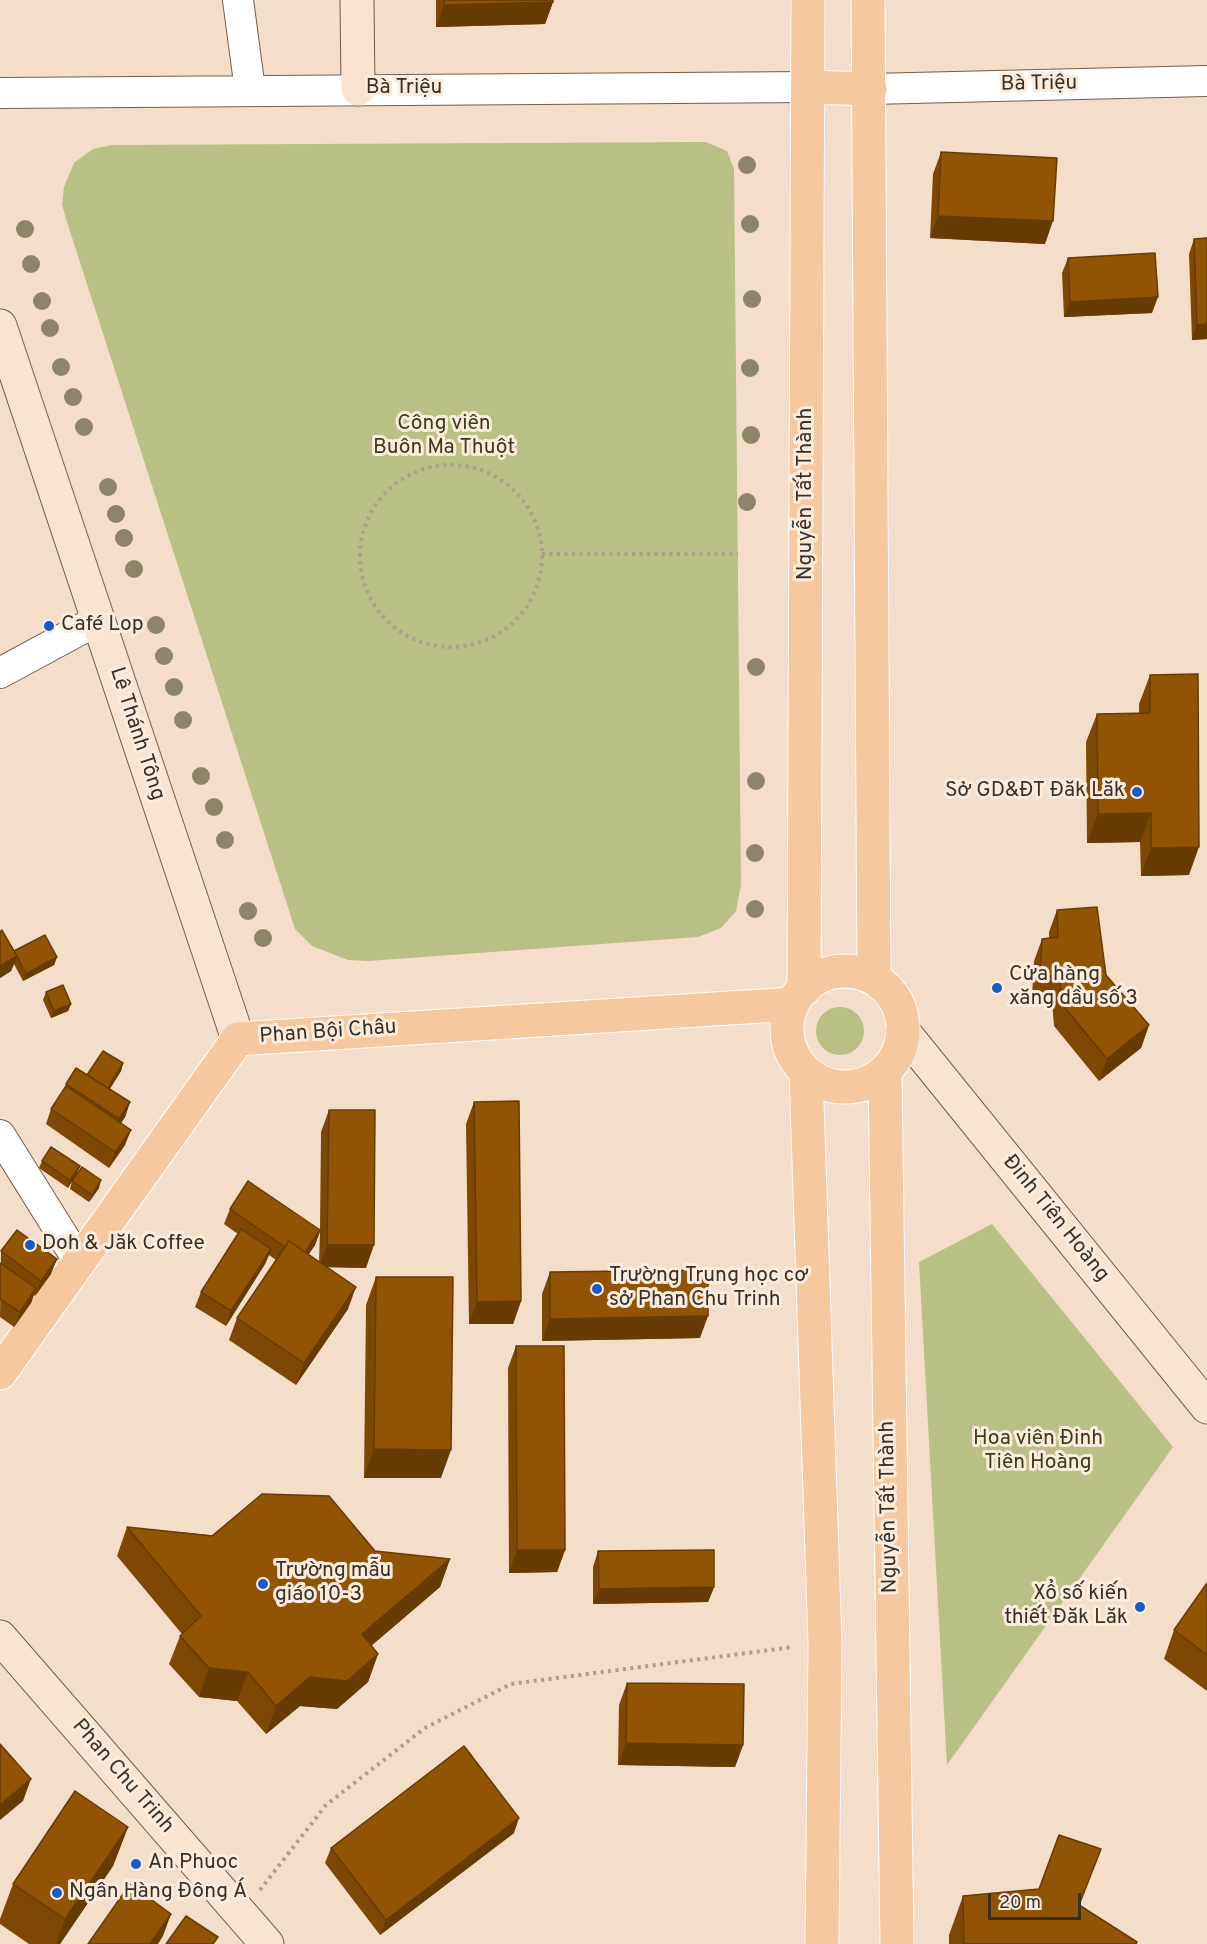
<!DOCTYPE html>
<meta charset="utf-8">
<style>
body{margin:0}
#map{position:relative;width:1207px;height:1944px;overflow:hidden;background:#f4ddc9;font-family:Overpass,sans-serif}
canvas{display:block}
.scale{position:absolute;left:988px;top:1893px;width:93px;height:27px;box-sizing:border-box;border:3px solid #383028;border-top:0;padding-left:8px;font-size:18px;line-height:21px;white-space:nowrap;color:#383028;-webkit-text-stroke:4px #fdebdb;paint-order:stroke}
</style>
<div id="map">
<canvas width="1207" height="1944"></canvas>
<div class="scale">20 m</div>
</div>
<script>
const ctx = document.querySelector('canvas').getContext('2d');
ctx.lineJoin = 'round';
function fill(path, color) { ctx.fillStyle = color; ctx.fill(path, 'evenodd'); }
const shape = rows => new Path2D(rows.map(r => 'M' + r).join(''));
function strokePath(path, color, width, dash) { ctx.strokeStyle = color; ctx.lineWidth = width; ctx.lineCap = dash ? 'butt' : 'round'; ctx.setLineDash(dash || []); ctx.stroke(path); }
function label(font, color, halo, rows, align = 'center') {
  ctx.font = font + ' Overpass,sans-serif'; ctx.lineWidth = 6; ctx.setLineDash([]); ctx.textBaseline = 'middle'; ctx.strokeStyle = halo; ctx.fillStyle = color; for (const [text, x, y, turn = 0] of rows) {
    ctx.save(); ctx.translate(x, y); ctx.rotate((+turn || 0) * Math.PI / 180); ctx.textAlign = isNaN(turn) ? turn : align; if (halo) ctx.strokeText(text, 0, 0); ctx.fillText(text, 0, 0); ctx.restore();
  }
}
fill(shape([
 [706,142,727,151,734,169,741,885,736,911,721,928,698,937,368,961,348,960,312,946,295,929,68,225,62,205,64,187,74,163,93,149,112,145],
 '816 1031a24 24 0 1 1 48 0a24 24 0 1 1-48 0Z',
 [992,1224,1173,1447,947,1765,919,1262]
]), '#b8c086');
const street = shape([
 [238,0,250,90],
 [870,89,1207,81],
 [0,93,809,87],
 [0,673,98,620],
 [0,1135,78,1260]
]);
const secondary = shape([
 [357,0,358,89],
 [0,326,238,1039],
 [903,1031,1207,1407],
 [0,1637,267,1944]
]);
const primary = shape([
 [868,0,874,978],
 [809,87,870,89],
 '787 1029a58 58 0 1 1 116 0a58 58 0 1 1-116 0Z',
 [804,989,808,0],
 [885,1071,897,1944],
 [806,1072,825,1643,822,1944],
 [0,1373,238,1039,793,1004]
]);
strokePath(street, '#715e4d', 32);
strokePath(secondary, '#715e4d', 35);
strokePath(primary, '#fff', 35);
strokePath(shape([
 '360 556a91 91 0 1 1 182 0a91 91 0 1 1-182 0Z',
 [542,554,738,554],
 [260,1890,326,1805,425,1728,511,1684,793,1647]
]), '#ae9c8d', 4, [3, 4.5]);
strokePath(street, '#fff', 30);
strokePath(secondary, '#fae4d0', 33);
strokePath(primary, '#f5c8a0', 33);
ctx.fillStyle = '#8d8568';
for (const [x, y] of [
 [747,165],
 [750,224],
 [25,229],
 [31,264],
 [752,299],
 [42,301],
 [50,328],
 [61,367],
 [750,368],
 [73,397],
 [84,427],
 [751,435],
 [108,487],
 [747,502],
 [116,514],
 [124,538],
 [134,569],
 [156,625],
 [164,656],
 [756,667],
 [174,687],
 [183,720],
 [201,776],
 [756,781],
 [214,807],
 [225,840],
 [755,853],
 [755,909],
 [248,911],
 [263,938]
]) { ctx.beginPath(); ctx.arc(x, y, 9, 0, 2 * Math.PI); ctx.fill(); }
fill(shape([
 [436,0,553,0,553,2,545,24,436,27],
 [941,152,1045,244,930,238,933,174],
 [1194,239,1207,339,1192,340,1189,254],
 [1068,258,1152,313,1064,317,1062,273],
 [1150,675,1189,875,1141,876,1140,842,1087,843,1086,742,1097,714,1139,713,1139,704],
 [1057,910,1106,975,1149,1025,1141,1048,1099,1081,1054,1026,1052,1000,1032,997,1034,961,1042,939,1049,938,1049,932],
 [0,932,14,951,57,957,54,965,23,981,14,964,11,971,0,978],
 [46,992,71,1004,68,1011,51,1018,43,1000],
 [123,1063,121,1071,110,1089,130,1102,125,1117,121,1123,125,1145,109,1168,46,1124,51,1109,64,1090,66,1084,87,1075],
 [474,1102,521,1301,513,1324,469,1324,466,1124],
 [329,1110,366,1268,327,1267,348,1309,296,1385,229,1340,237,1318,276,1260,269,1255,265,1264,226,1326,195,1307,201,1292,238,1234,224,1224,230,1209,320,1230,321,1132],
 [320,1232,319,1262,308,1255,315,1245],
 [42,1161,80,1166,77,1173,68,1188,39,1168],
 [72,1181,99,1188,89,1202,70,1189],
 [1,1251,51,1274,35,1296,34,1295,31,1303,14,1327,0,1317],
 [550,1272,700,1338,542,1341,542,1294],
 [376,1277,441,1478,364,1478,366,1305],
 [516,1346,565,1550,557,1572,509,1573,508,1368],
 [127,1527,375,1551,450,1559,440,1587,371,1646,378,1654,368,1682,337,1709,300,1706,266,1734,237,1701,199,1697,169,1664,180,1636,182,1634,117,1556],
 [598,1551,714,1587,708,1602,593,1604,593,1567],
 [1207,1583,1207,1691,1164,1659,1174,1630],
 [627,1683,743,1745,735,1767,618,1765,619,1705],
 [128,1827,113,1866,60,1944,29,1944,0,1924,0,1919,13,1884],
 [514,1833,380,1935,325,1863,331,1848],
 [963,1896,1080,1905,1137,1942,1136,1944,949,1944,949,1935]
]), '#7d4804');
fill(shape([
 [553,2,545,24,436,27,444,5],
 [938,216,1053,221,1045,244,930,238],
 [1158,297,1152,313,1064,317,1070,302],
 [1207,324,1207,339,1192,340,1197,325],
 [1151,813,1140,842,1087,843,1098,814],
 [1199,847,1189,875,1141,876,1151,848],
 [17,956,11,971,0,978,0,966],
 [57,957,54,965,23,981,26,974],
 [71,1004,68,1011,51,1018,54,1011],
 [1149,1025,1141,1048,1099,1081,1107,1059],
 [123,1063,121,1071,104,1097,107,1089],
 [130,1102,125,1117,114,1134,119,1119],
 [131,1130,125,1145,109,1168,115,1152],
 [80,1166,77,1173,68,1188,70,1180],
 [101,1180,99,1188,89,1202,92,1195],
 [320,1230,315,1245,296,1273,301,1258],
 [327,1245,374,1245,366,1268,319,1267],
 [271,1249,265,1264,226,1326,231,1311],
 [57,1259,51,1274,35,1296,41,1281],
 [356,1287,348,1309,296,1385,304,1363],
 [36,1288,31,1303,14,1327,20,1312],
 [521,1301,513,1324,469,1324,477,1302],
 [708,1316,700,1338,542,1341,550,1319],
 [374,1449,451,1450,441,1478,364,1478],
 [517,1550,565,1550,557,1572,509,1573],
 [450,1559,440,1587,351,1663,362,1634],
 [714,1587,708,1602,593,1604,599,1589],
 [378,1654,368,1682,337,1709,300,1706,266,1734,276,1706,310,1677],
 [209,1668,248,1672,237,1701,199,1697],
 [626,1743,743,1745,735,1767,618,1765],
 [31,1779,23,1801,0,1820,0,1805],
 [519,1818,514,1833,380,1935,386,1920],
 [128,1827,113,1866,60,1944,56,1944,65,1919],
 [171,1914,163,1936,158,1944,150,1944]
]), '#663b04');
const building = shape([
 [444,0,553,0,553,2,444,5,444,0],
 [941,152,1057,158,1053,221,938,216,941,152],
 [1207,238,1207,324,1197,325,1194,239,1207,238],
 [1155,253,1158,297,1070,302,1068,258,1155,253],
 [1198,674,1199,847,1151,848,1151,813,1098,814,1097,714,1150,713,1150,675,1198,674],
 [1097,907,1106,975,1149,1025,1107,1059,1062,1004,1060,978,1040,974,1042,939,1058,937,1057,910,1097,907],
 [2,930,17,956,0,966,0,932,2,930],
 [45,935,57,957,26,974,14,951,45,935],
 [63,985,71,1004,54,1011,46,992,63,985],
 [103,1051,123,1063,108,1088,87,1075,103,1051],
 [76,1068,130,1102,119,1119,66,1084,76,1068],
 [66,1086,131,1130,115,1152,51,1109,66,1086],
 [519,1101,521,1301,477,1302,474,1102,519,1101],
 [329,1110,375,1110,374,1245,327,1245,329,1110],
 [51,1147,80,1166,70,1180,42,1161,51,1147],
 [82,1167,101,1180,92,1195,72,1181,82,1167],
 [248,1181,320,1230,305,1252,289,1241,285,1247,230,1209,248,1181],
 [241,1229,271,1249,231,1311,201,1292,241,1229],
 [17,1230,57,1259,41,1281,1,1251,17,1230],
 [289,1241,356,1287,304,1363,237,1318,289,1241],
 [0,1263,36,1288,20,1312,0,1299,0,1263],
 [708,1270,708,1316,550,1319,550,1272,708,1270],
 [376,1277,453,1277,451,1450,374,1449,376,1277],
 [516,1346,564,1346,565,1550,517,1550,516,1346],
 [262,1494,329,1496,375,1551,450,1559,362,1634,378,1654,347,1681,310,1677,276,1706,248,1672,209,1668,180,1636,201,1616,127,1527,212,1536,262,1494],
 [714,1550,714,1587,599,1589,598,1551,714,1550],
 [1207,1583,1207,1655,1174,1630,1207,1583],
 [627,1683,744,1684,743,1745,626,1743,627,1683],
 [0,1744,31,1779,0,1805,0,1744],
 [464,1746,519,1818,386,1920,331,1848,464,1746],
 [75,1791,128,1827,65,1919,13,1884,75,1791],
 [1059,1835,1101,1849,1079,1905,1137,1942,1136,1944,964,1944,963,1896,1039,1889,1059,1835],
 [130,1884,171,1914,150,1944,88,1944,130,1884],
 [186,1916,218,1937,213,1944,166,1944,186,1916]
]);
fill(building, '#915405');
strokePath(building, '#663b04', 1.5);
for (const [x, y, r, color] of [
 [49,626,6,"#175bc7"],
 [1137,792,6,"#175bc7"],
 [997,988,6,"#175bc7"],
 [30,1245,6,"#175bc7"],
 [597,1289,6,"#175bc7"],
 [263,1584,6,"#175bc7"],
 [1140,1607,6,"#175bc7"],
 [136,1864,6,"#175bc7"],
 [57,1893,6,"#175bc7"]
]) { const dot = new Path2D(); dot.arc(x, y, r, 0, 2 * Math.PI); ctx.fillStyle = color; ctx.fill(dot); strokePath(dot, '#fdebdb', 2); }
label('21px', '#383028', '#fdebdb', [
 ["Bà Triệu",1039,85,-1],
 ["Bà Triệu",404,89],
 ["Nguyễn Tất Thành",807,494,-90],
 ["Lê Thánh Tông",136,734,72],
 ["Phan Bội Châu",328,1033,-4],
 ["Đinh Tiên Hoàng",1055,1219,51],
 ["Nguyễn Tất Thành",890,1507,-91],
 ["Phan Chu Trinh",122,1777,49]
]);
label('21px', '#393d18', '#fdebdb', [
 ["Công viên",444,425],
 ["Buôn Ma Thuột",444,449],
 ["Hoa viên Đinh",1038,1440],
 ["Tiên Hoàng",1038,1464]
]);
label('21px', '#383028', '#fdebdb', [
 ["Café Lop",61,626],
 ["Sở GD&ĐT Đăk Lăk",1125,792,"right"],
 ["Cửa hàng",1009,976],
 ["xăng dầu số 3",1009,1000],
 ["Doh & Jăk Coffee",42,1245],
 ["Trường Trung học cơ",609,1277],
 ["sở Phan Chu Trinh",609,1301],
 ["Trường mẫu",275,1572],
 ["giáo 10-3",275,1596],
 ["Xổ số kiến",1128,1595,"right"],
 ["thiết Đăk Lăk",1128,1619,"right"],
 ["An Phuoc",148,1864],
 ["Ngân Hàng Đông Á",69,1893]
], 'left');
</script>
